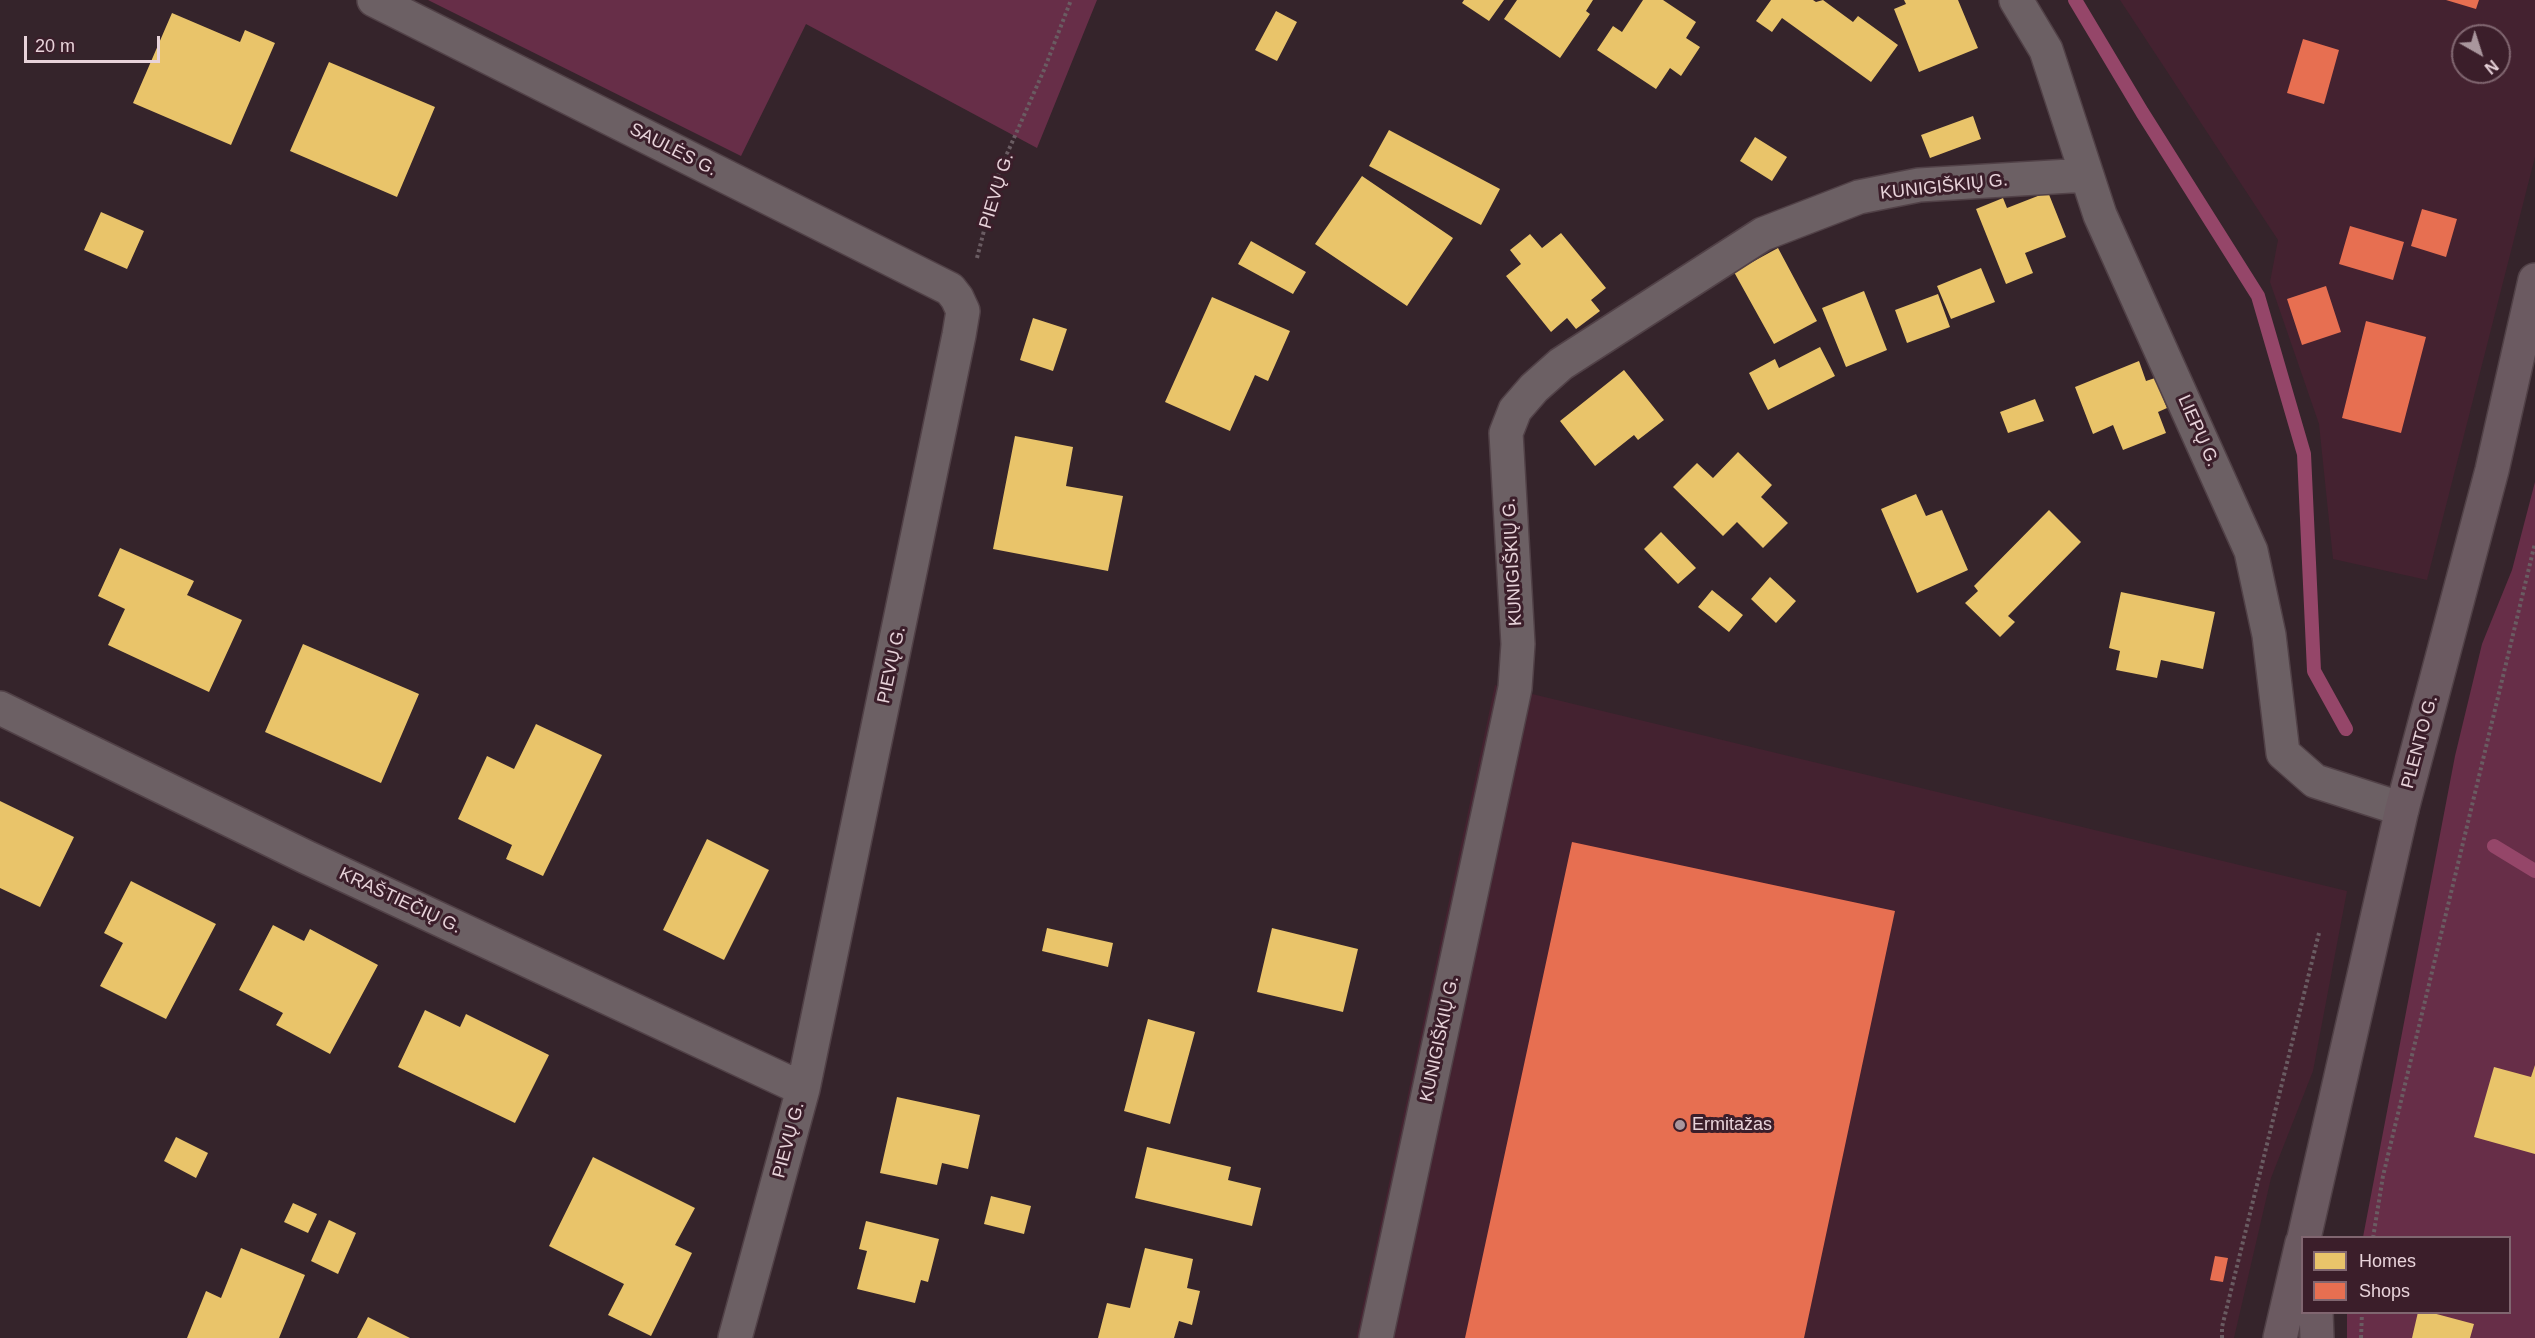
<!DOCTYPE html>
<meta charset="utf-8">
<style>
body{margin:0}
#map{position:relative;width:2535px;height:1338px;overflow:hidden;background:#35242b;font-family:Arial,sans-serif}
canvas{display:block}
.legend{position:absolute;left:2301px;top:1236px;width:210px;height:78px;box-sizing:border-box;background:#3b1e2a;border:2px solid #806670;margin:0;padding:8px 10px;list-style:none;font-size:18px;color:#e8d3da}
.legend li{display:flex;align-items:center;gap:12px;height:30px}
.legend b{width:30px;border:2px solid #806670}
.north{position:absolute;left:2451px;top:24px;width:60px;height:60px;box-sizing:border-box;background:#3b1e2a;border:2px solid #806670;border-radius:50%;rotate:141deg;font-size:16px;font-weight:700;line-height:24px;text-align:center;color:#e8d3da}
.north::after{content:'';display:block;margin:auto;width:21px;height:27px;background:#a9969d;clip-path:polygon(50% 0,100% 100%,50% 72%,0 100%)}
.scale{position:absolute;left:24px;top:36px;width:136px;height:27px;box-sizing:border-box;border:3px solid #e8d3da;border-top:0;padding-left:8px;font-size:18px;line-height:21px;white-space:nowrap;color:#e8d3da;-webkit-text-stroke:4px #3b1e2a;paint-order:stroke}
</style>
<div id="map">
<canvas width="2535" height="1338"></canvas>
<ul class="legend">
<li><b style="height:16px;background:#e9c46a"></b>Homes</li>
<li><b style="height:16px;background:#e76f51"></b>Shops</li>
</ul>
<div class="north">N</div>
<div class="scale">20 m</div>
</div>
<script>
const ctx = document.querySelector('canvas').getContext('2d');
ctx.lineJoin = 'round';
function fill(path, color) { ctx.fillStyle = color; ctx.fill(path, 'evenodd'); }
const shape = rows => new Path2D(rows.map(r => 'M' + r).join(''));
function strokePath(path, color, width, dash) { ctx.strokeStyle = color; ctx.lineWidth = width; ctx.lineCap = dash ? 'butt' : 'round'; ctx.setLineDash(dash || []); ctx.stroke(path); }
function label(font, color, halo, rows, align = 'center') {
  ctx.font = font + ' Arial,sans-serif'; ctx.lineWidth = 6; ctx.setLineDash([]); ctx.textBaseline = 'middle'; ctx.strokeStyle = halo; ctx.fillStyle = color; for (const [text, x, y, turn = 0] of rows) {
    ctx.save(); ctx.translate(x, y); ctx.rotate((+turn || 0) * Math.PI / 180); ctx.textAlign = isNaN(turn) ? turn : align; if (halo) ctx.strokeText(text, 0, 0); ctx.fillText(text, 0, 0); ctx.restore();
  }
}
fill(shape([
 [2120,0,2535,0,2535,157,2427,580,2333,559,2319,424,2270,282,2278,240],
 [2463,36,2499,36,2499,72,2463,72],
 [1495,685,2347,891,2313,1071,2271,1178,2234,1338,1356,1338]
]), '#442230');
fill(shape([
 [428,0,1097,0,1037,148,806,24,741,156],
 [2535,482,2535,1338,2347,1338,2347,1312,2510,1312,2510,1238,2363,1237,2455,756,2482,644,2512,570]
]), '#672e48');
fill(shape([
 [1464,0,1504,0,1489,21,1462,3],
 [1517,0,1593,0,1586,11,1590,14,1560,58,1504,19],
 [1643,0,1663,0,1696,22,1686,38,1700,47,1681,76,1670,68,1656,89,1597,50,1613,26,1622,32],
 [1771,0,1813,0,1816,2,1823,0,1853,22,1858,16,1898,45,1871,82,1782,18,1772,32,1756,21],
 [1904,0,1958,0,1978,48,1919,72,1894,9,1906,4],
 [1276,11,1297,22,1277,61,1255,50],
 [172,13,240,42,245,30,275,43,231,145,133,103],
 [329,62,435,107,397,197,290,151],
 [1973,116,1981,139,1930,158,1921,135],
 [1389,130,1500,189,1481,225,1369,166],
 [1755,137,1787,157,1772,181,1740,161],
 [1362,176,1453,238,1407,306,1315,244],
 [2048,192,2066,237,2025,253,2033,273,2006,284,1976,209,2003,198,2007,208],
 [101,212,144,231,127,269,84,250],
 [1561,233,1606,288,1591,300,1600,311,1576,329,1567,318,1551,332,1506,276,1521,264,1510,250,1530,234,1542,248],
 [1251,241,1306,272,1293,294,1238,264],
 [1778,248,1817,321,1774,344,1734,272],
 [1981,268,1995,302,1951,319,1937,286],
 [1864,291,1887,350,1846,367,1822,308],
 [1938,294,1950,327,1907,343,1895,310],
 [1212,297,1290,331,1268,381,1255,375,1230,431,1165,402],
 [1033,318,1067,329,1053,371,1020,360],
 [1820,347,1835,376,1768,410,1749,373,1775,359,1779,368],
 [2139,361,2146,381,2155,378,2167,408,2158,412,2166,433,2123,450,2113,425,2093,434,2075,387],
 [1624,370,1664,420,1638,440,1634,435,1595,466,1560,421],
 [2035,399,2044,421,2008,433,2000,412],
 [1015,436,1073,447,1066,486,1123,496,1108,571,993,549],
 [1738,452,1772,485,1761,497,1788,523,1763,548,1737,522,1723,536,1673,487,1697,463,1713,478],
 [1916,494,1926,516,1942,510,1968,570,1917,593,1881,509],
 [2049,510,2081,542,2008,616,2015,622,2000,637,1965,603,1978,591,1974,586],
 [1661,532,1696,568,1678,584,1644,549],
 [120,548,194,581,187,595,242,620,209,692,108,645,125,609,98,596],
 [1770,577,1796,601,1776,623,1751,599],
 [1712,590,1743,615,1729,632,1698,607],
 [2121,592,2215,612,2203,669,2161,660,2157,678,2116,670,2120,651,2109,648],
 [303,644,419,694,381,783,265,732],
 [536,724,602,755,543,876,506,859,512,845,458,819,487,756,514,769],
 [0,801,74,837,40,907,0,888],
 [707,839,769,870,724,960,663,930],
 [131,881,216,924,166,1019,100,986,123,943,104,933],
 [273,925,304,941,310,929,378,965,330,1054,276,1025,283,1013,239,990],
 [1047,928,1113,943,1108,967,1042,951],
 [1272,928,1358,949,1343,1012,1257,992],
 [425,1010,460,1027,466,1014,549,1055,515,1123,398,1067],
 [1148,1019,1195,1032,1170,1124,1124,1111],
 [2535,1065,2535,1154,2474,1137,2494,1067,2531,1077],
 [897,1097,980,1115,968,1169,942,1163,937,1185,880,1173],
 [176,1137,208,1153,196,1178,164,1161],
 [1147,1147,1231,1167,1228,1180,1261,1188,1252,1226,1135,1198],
 [593,1157,695,1208,675,1245,692,1253,651,1336,608,1315,624,1284,549,1246],
 [991,1196,1031,1206,1024,1234,984,1224],
 [293,1203,317,1214,308,1233,284,1222],
 [329,1220,356,1233,338,1274,311,1261],
 [866,1221,939,1239,928,1282,921,1280,915,1303,857,1289,867,1251,859,1249],
 [241,1248,305,1275,279,1338,187,1338,206,1291,221,1298],
 [1145,1248,1193,1259,1187,1288,1200,1291,1192,1325,1179,1321,1174,1338,1098,1338,1107,1303,1130,1308],
 [2418,1312,2429,1312,2474,1324,2470,1338,2412,1338],
 [368,1317,410,1338,357,1338]
]), '#e9c46a');
fill(shape([
 [2446,0,2479,0,2476,9],
 [2303,39,2339,50,2324,104,2287,93],
 [2422,209,2457,219,2446,257,2411,246],
 [2350,226,2404,242,2393,280,2339,264],
 [2326,286,2341,332,2302,345,2287,299],
 [2366,321,2426,337,2401,433,2342,418],
 [1572,842,1895,911,1804,1338,1465,1338],
 [2215,1256,2228,1258,2223,1282,2210,1280]
]), '#e76f51');
strokePath(shape([
 [2075,0,2142,112,2258,296,2304,454,2314,671,2346,729],
 [2494,846,2535,871]
]), '#954669', 14);
const minor = shape([
 [374,0,950,289,957,298,963,311,959,335,803,1089,735,1338],
 [2016,0,2046,50,2100,215,2251,551,2269,635,2283,753,2315,781,2402,809],
 [0,708,306,857,803,1089],
 [1376,1338,1515,688,1518,644,1506,433,1515,410,1534,388,1561,364,1763,234,1859,197,1919,185,2087,175]
]);
const highway = shape([
 [2304,1238,2402,809,2492,470,2535,280],
 [2316,1312,2317,1338],
 [2280,1338,2302,1243]
]);
strokePath(minor, '#514147', 36);
strokePath(highway, '#514147', 36);
strokePath(shape([
 [977,258,999,172,1044,70,1071,0],
 [2373,1238,2383,1176,2535,543],
 [2222,1338,2222,1327,2319,933],
 [2361,1338,2362,1312]
]), '#6a5c62', 4, [3, 3]);
strokePath(minor, '#6c6064', 33);
strokePath(highway, '#6b5a61', 33);
for (const [x, y, r, color] of [
 [1680,1125,6,"#a9969d"]
]) { const dot = new Path2D(); dot.arc(x, y, r, 0, 2 * Math.PI); ctx.fillStyle = color; ctx.fill(dot); strokePath(dot, '#3b1e2a', 2); }
label('18px', '#e8d3da', '#3b1e2a', [
 ["SAULĖS G.",673,150,27],
 ["KUNIGIŠKIŲ G.",1944,187,-6],
 ["PIEVŲ G.",997,191,-73],
 ["LIEPŲ G.",2198,431,66],
 ["KUNIGIŠKIŲ G.",1513,562,-93],
 ["PIEVŲ G.",892,665,-78],
 ["PLENTO G.",2420,742,-75],
 ["KRAŠTIEČIŲ G.",400,901,25],
 ["KUNIGIŠKIŲ G.",1440,1039,-78],
 ["PIEVŲ G.",789,1140,-75]
]);
label('18px', '#e8d3da', '#3b1e2a', [
 ["Ermitažas",1692,1125]
], 'left');
</script>
